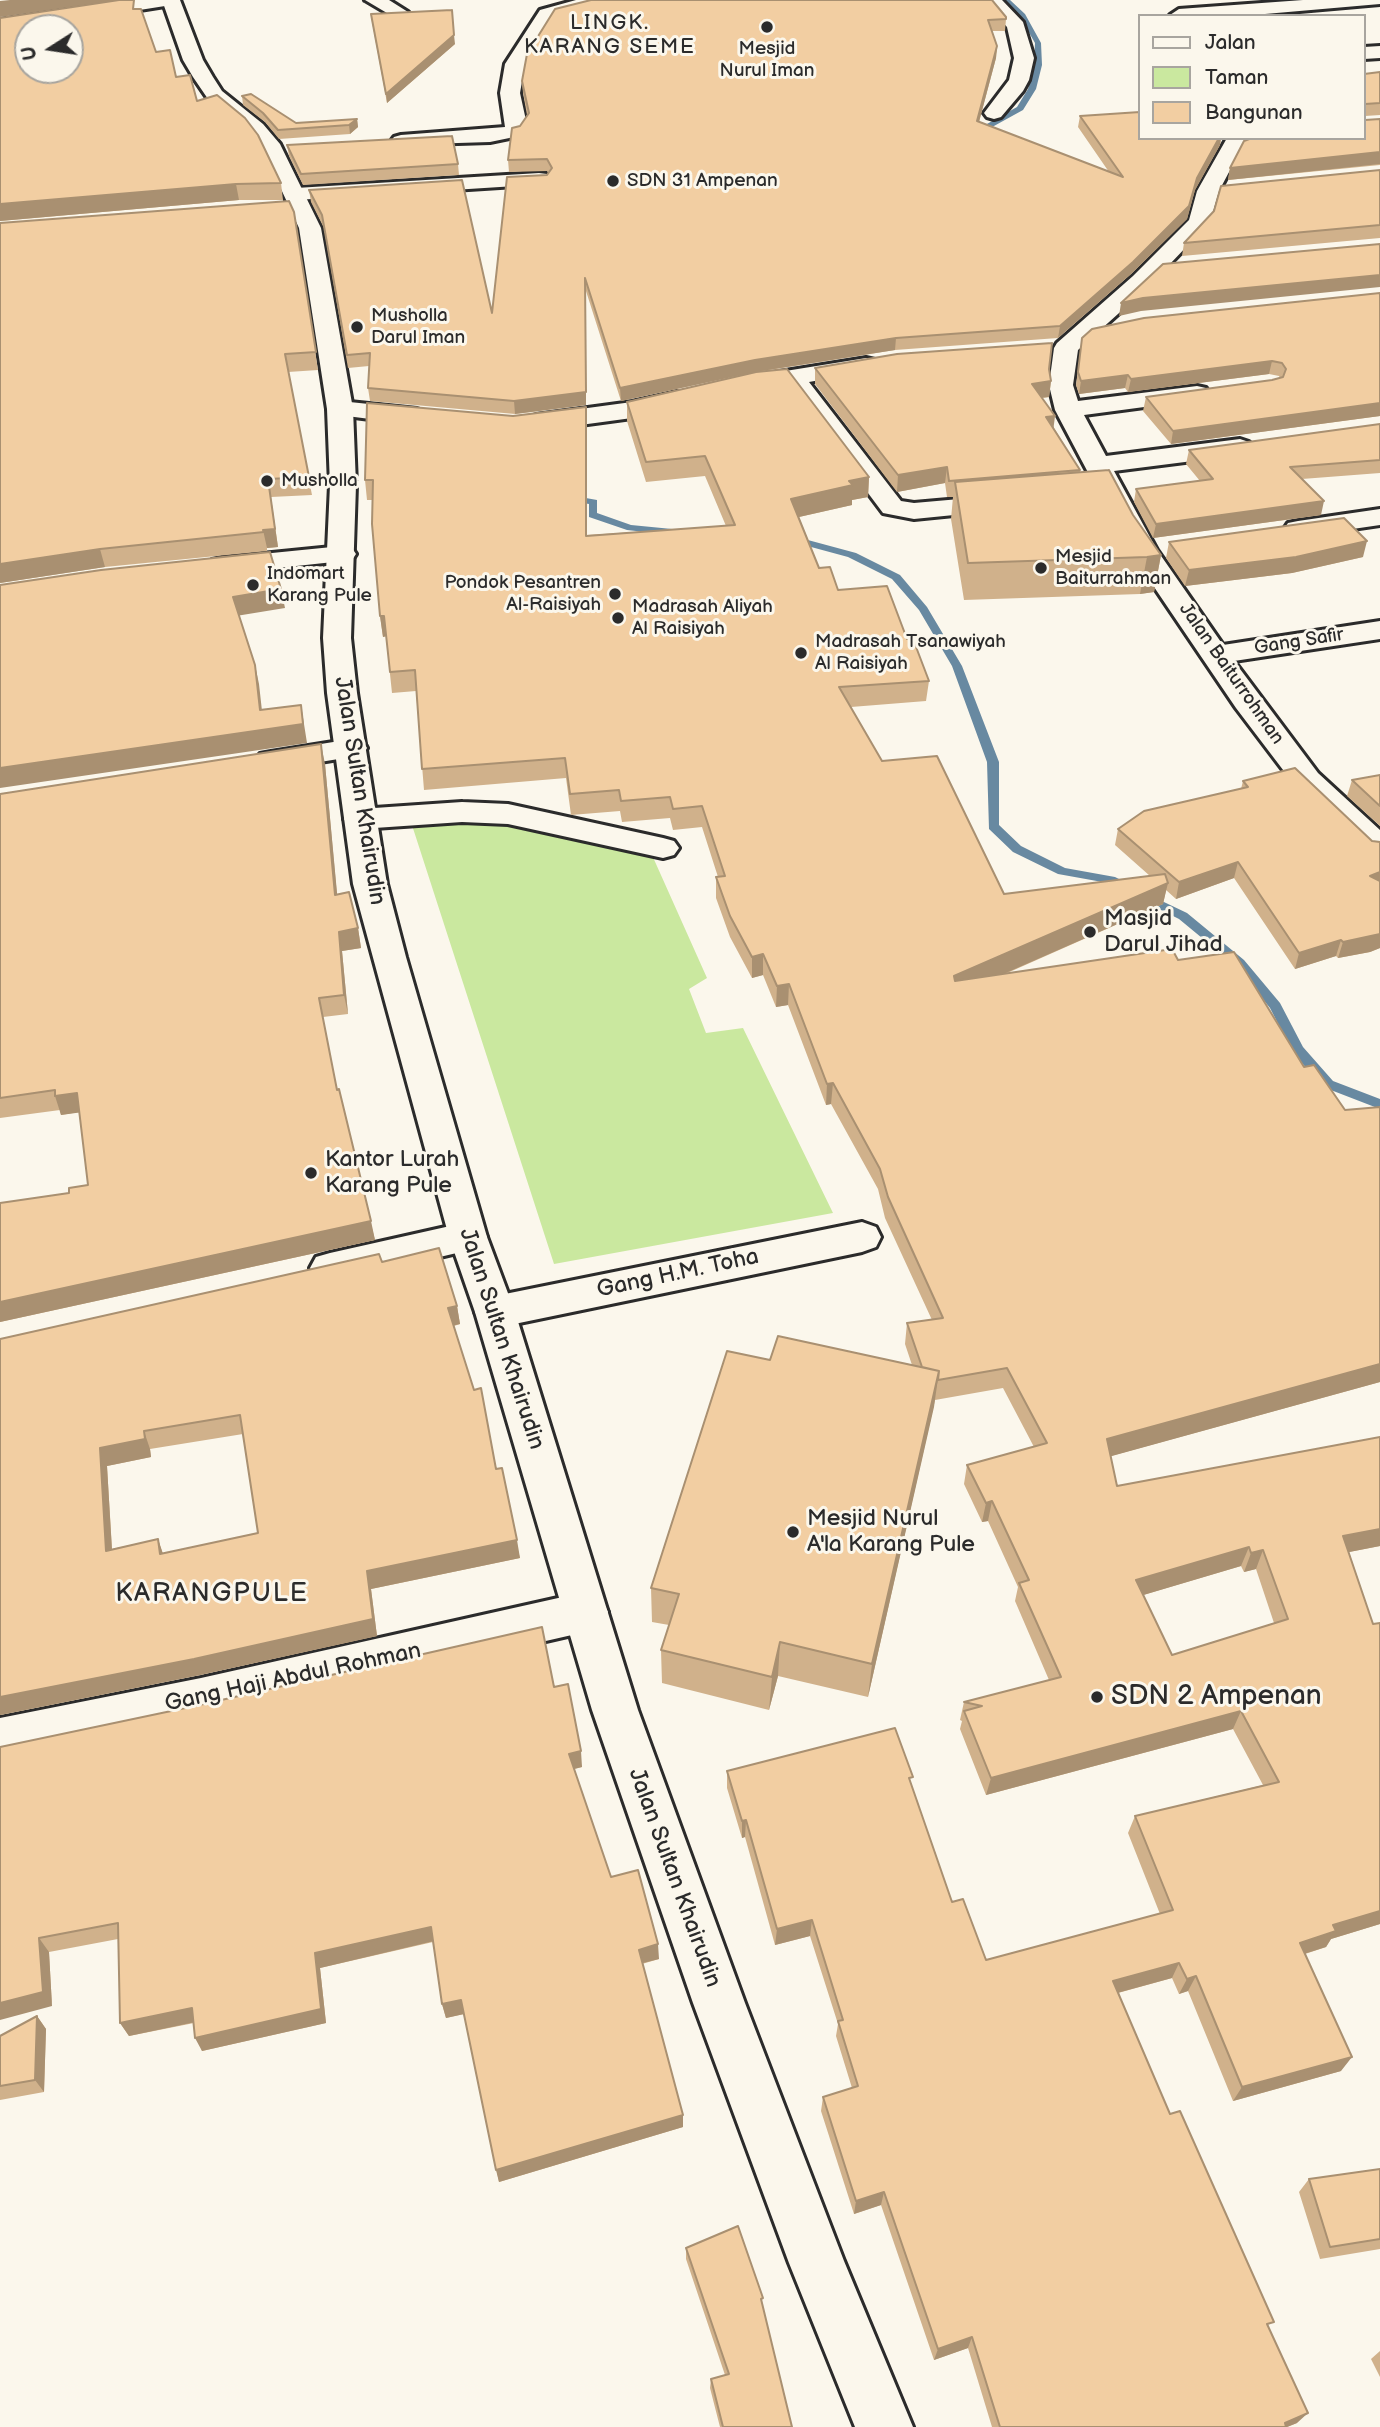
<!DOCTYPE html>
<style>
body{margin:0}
#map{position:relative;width:1380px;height:2427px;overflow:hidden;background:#fbf7ec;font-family:"Balsamiq Sans",sans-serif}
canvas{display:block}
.legend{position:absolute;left:1138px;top:14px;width:228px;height:126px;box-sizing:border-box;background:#fbf7ec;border:2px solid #a8a59f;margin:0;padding:9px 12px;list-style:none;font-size:21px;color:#2b2b2b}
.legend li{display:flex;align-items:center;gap:14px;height:35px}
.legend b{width:35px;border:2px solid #a8a59f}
.north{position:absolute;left:14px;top:14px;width:70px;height:70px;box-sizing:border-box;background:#fbf7ec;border:2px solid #a8a59f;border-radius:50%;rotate:258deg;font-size:19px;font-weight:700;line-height:28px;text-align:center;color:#2b2b2b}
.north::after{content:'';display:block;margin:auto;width:24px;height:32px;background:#2b2b2b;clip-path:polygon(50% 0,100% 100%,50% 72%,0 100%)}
</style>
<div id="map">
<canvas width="1380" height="2427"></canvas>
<ul class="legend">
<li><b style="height:9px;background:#fbf7ec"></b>Jalan</li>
<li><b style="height:19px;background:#cae89f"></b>Taman</li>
<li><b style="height:19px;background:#f2cea2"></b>Bangunan</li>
</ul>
<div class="north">U</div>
</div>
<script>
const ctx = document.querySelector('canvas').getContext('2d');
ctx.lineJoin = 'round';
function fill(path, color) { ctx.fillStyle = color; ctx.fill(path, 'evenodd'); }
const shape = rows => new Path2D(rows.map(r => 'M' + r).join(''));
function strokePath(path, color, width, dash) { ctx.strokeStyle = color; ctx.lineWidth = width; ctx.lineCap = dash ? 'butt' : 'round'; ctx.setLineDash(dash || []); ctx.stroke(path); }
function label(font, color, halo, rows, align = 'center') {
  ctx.font = font + ' "Balsamiq Sans",sans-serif'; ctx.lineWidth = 6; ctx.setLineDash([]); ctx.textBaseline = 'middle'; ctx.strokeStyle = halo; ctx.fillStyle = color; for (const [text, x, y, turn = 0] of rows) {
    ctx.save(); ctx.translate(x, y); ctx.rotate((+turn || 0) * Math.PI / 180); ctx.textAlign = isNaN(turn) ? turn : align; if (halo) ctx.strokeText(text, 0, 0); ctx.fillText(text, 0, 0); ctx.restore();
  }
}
fill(shape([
 [502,814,652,855,707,978,689,989,706,1033,743,1028,833,1213,554,1264,410,819]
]), '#cae89f');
fill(shape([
 [1003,0,1010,0,1025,14,1041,43,1042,65,1036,89,1023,110,974,137,971,137,971,133,1017,107,1028,89,1034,65,1035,43,1019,15,1003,0],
 [569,495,597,500,597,513,631,525,672,529,677,532,672,535,627,530,589,517,589,504,566,500,564,498,569,495],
 [793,536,856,553,900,575,927,607,962,666,999,762,999,825,1021,846,1065,868,1115,877,1131,885,1133,888,1131,891,1127,892,1108,883,1058,874,1013,852,989,829,987,762,952,666,919,610,892,579,848,557,789,541,789,537,793,536],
 [1145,893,1187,913,1244,960,1280,1003,1303,1047,1333,1081,1380,1099,1380,1109,1323,1087,1293,1053,1270,1008,1236,966,1179,919,1141,900,1139,897,1145,893]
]), '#6889a1');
const minor = shape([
 [130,0,174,0,165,6,0,32,0,20,130,0],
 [365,0,389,0,408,12,399,18,392,16,365,0],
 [576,0,598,0,599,3,597,7,554,18,525,64,520,93,527,125,519,136,490,142,394,145,391,141,394,137,401,135,505,127,500,93,505,64,540,10,576,0],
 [983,0,1002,0,1023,22,1034,58,1029,80,1023,91,1001,117,994,119,987,117,984,113,1009,80,1014,58,1007,27,983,0],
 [1303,0,1380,0,1380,4,1242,16,1170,15,1179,9,1303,0],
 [1380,46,1380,58,1364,59,1364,47,1380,46],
 [1227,138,1247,138,1219,191,1210,222,1149,286,1078,350,1073,385,1078,401,1197,386,1206,388,1209,393,1206,398,1197,400,1084,415,1106,456,1240,439,1249,442,1253,447,1249,452,1240,455,1114,471,1157,550,1223,645,1380,621,1380,639,1234,661,1318,773,1380,830,1380,858,1369,855,1296,787,1236,708,1129,550,1055,410,1049,385,1054,348,1057,343,1133,276,1189,220,1197,191,1227,138],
 [539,173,547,174,550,179,547,184,296,200,288,199,285,194,288,189,296,188,539,173],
 [866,358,875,360,878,365,875,370,809,382,901,501,914,503,1005,495,1014,497,1018,503,1014,509,914,519,883,513,787,385,742,392,733,390,730,385,733,380,742,378,866,358],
 [677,392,686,395,690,400,686,405,632,418,536,431,527,428,523,423,527,418,536,415,632,402,677,392],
 [340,401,417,409,426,412,430,417,426,422,417,425,331,414,327,409,331,404,340,401],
 [1380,509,1380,525,1298,537,1288,535,1284,529,1288,523,1298,521,1380,509],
 [342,546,352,548,356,554,352,560,222,574,212,572,208,566,212,560,222,558,342,546],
 [352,739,363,741,367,748,363,755,271,770,260,768,256,761,260,754,271,752,352,739],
 [462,802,508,804,663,838,674,841,679,848,674,855,663,858,508,824,462,822,360,829,349,826,344,819,349,812,360,809,462,802],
 [468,1222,482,1227,487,1237,482,1247,330,1283,316,1279,310,1268,316,1257,330,1253,468,1222],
 [862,1222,876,1227,881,1237,876,1247,862,1252,495,1328,481,1323,475,1312,481,1301,495,1296,862,1222],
 [585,1592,601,1598,608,1612,601,1626,585,1632,201,1720,0,1762,0,1718,201,1678,585,1592]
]);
const major = shape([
 [162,0,180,0,203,60,213,77,222,91,263,124,280,144,321,228,353,409,356,485,351,638,357,693,387,884,406,957,487,1237,515,1312,638,1710,745,2003,844,2261,913,2427,855,2427,789,2263,693,2003,592,1710,475,1312,449,1237,353,884,327,693,323,638,330,485,327,409,299,228,263,150,249,132,208,99,193,77,183,60,162,0]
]);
strokePath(minor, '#2b2b2b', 6);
strokePath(major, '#2b2b2b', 6);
fill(minor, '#fbf7ec');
fill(major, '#fbf7ec');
fill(shape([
 [591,0,1006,19,1005,31,992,31,997,46,996,58,979,122,1109,172,1078,127,1080,116,1140,138,1221,138,1220,145,1195,190,1187,219,1131,274,1058,338,895,350,757,372,869,477,868,497,852,500,852,505,799,517,819,568,838,590,907,639,929,681,926,701,851,707,882,761,1004,894,1150,876,1115,845,1118,829,1241,789,1243,781,1372,841,1380,842,1380,948,1370,952,1338,958,1336,956,1295,969,1234,878,1176,899,1166,890,1163,904,1005,974,1178,960,1304,1067,1345,1110,1380,1107,1380,1382,1111,1456,1117,1486,1380,1437,1380,1546,1349,1552,1373,1624,1380,1623,1380,1924,1331,1939,1326,1947,1305,1954,1341,2071,1233,2101,1188,1991,1179,1994,1172,1978,1118,1993,1170,2114,1269,2328,1297,2423,1287,2427,992,2427,968,2348,934,2360,881,2205,854,2214,821,2111,823,2097,852,2088,836,2036,838,2024,810,1936,775,1945,745,1837,742,1838,727,1788,727,1771,911,1785,952,1902,986,1960,1160,1914,1128,1833,1135,1816,1263,1785,1233,1729,986,1795,960,1729,962,1721,960,1720,964,1702,1049,1680,1015,1601,1018,1587,988,1521,982,1522,964,1484,967,1465,1034,1447,1003,1388,935,1400,868,1697,778,1676,769,1710,662,1683,661,1650,669,1625,652,1622,651,1588,770,1360,912,1365,905,1344,907,1323,932,1320,885,1218,878,1189,831,1104,826,1105,788,1005,776,1007,763,975,752,978,730,937,716,898,716,877,718,877,702,827,673,830,670,818,622,822,620,811,571,815,566,778,424,790,416,691,392,693,386,636,383,637,380,616,373,500,367,500,365,480,513,416,586,407,587,535,726,526,705,476,646,482,627,421,627,402,755,372,621,401,586,291,586,405,515,414,370,401,368,388,369,366,348,368,324,228,311,202,309,190,492,313,548,173,547,171,509,172,508,160,520,126,527,115,523,93,522,81],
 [1241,1566,1244,1572,1256,1569,1274,1623,1172,1655,1143,1595],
 [136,9,156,52,197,101,281,183,283,200,239,200,0,221,0,18],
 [371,14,455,44,387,103,372,22],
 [1380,72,1380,115,1365,116,1365,120,1380,119,1380,165,1228,180,1230,168,1364,138,1364,74],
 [242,96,296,123,357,119,358,127,350,134,279,139,265,122,243,105],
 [287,145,458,164,459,175,303,185,289,156],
 [1380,170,1380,238,1182,256,1184,243],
 [294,212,318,370,288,372,312,495,271,497,278,547,267,548,267,551,105,567,0,583],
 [1380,293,1380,416,1171,444,1143,411,1146,397,1272,380,1280,378,1279,376,1269,374,1128,392,1125,388,1079,394,1076,385,1082,338],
 [815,368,1049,369,1051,381,1049,397,1042,398,1054,428,1080,470,1080,472,1133,515,1161,555,1154,592,1140,594,964,600,951,519,953,497,947,497,945,483,897,492,815,384],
 [1380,424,1380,473,1302,479,1321,515,1153,538,1134,502,1136,489,1200,481,1186,464,1189,450],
 [1169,542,1363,557,1292,573,1185,586,1166,558],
 [325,764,337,895,358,928,361,948,342,951,348,1014,323,1017,337,1090,375,1240,0,1322,0,1203,69,1193,88,1185,79,1112,61,1115,60,1110,0,1118,0,794],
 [1380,775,1380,826,1347,796,1352,780],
 [382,1262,457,1306,460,1324,454,1326,496,1469,520,1558,371,1589,377,1636,200,1675,0,1715,0,1339],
 [243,1434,258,1533,163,1554,158,1539,112,1549,107,1466,151,1457,150,1449],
 [554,1687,582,1767,574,1769,611,1877,659,1959,642,1964,683,2115,683,2127,499,2182,464,2014,446,2018,442,2004,433,1942,320,1968,326,2023,202,2051,194,2023,129,2036,120,2023,118,1939,49,1952,52,2006,0,1747],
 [37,2016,46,2029,44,2092,0,2100,0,2036],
 [1380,2169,1380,2249,1320,2259,1299,2192,1309,2179],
 [686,2248,762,2307,792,2427,720,2427,710,2388,711,2379,725,2375,686,2259],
 [1380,2351,1380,2377,1371,2359]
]), '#d0b18b');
fill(shape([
 [10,0,119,0,0,17,0,1],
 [454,35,455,44,387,103,386,94],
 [997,46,996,58,976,133,977,121],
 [357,119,358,127,350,134,349,125],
 [1219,138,1221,138,1220,145,1195,190,1187,219,1131,274,1058,338,1060,326,1197,178],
 [1380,152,1380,164,1228,180,1230,168],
 [236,184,239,200,0,221,0,204],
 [1380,275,1380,287,1141,311,1119,316,1121,303,1143,298],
 [586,291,586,405,515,414,514,401],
 [896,338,895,350,755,372,621,401,620,388,755,360],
 [1272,361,1269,374,1128,392,1131,379],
 [1128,375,1125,388,1079,394,1081,381],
 [1051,381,1049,397,1030,399,1032,384],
 [1380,403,1380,416,1171,444,1173,431],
 [586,407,586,427,587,556,586,536],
 [1055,416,1053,432,1046,417],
 [947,467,945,483,897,492,898,475],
 [869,477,868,497,852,500,852,505,790,519,791,499,849,481],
 [268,479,278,547,267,548,263,530],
 [1324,501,1321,515,1153,538,1156,524],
 [1367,541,1363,557,1292,573,1185,586,1189,570],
 [100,549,105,567,0,583,0,564],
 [1161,555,1154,592,1140,594,1147,557],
 [281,589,285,608,236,616,233,597],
 [380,616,384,616,387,636,383,637],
 [255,665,259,684,264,729,260,710],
 [301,705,307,743,0,788,0,768],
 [321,744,325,764,339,914,335,895],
 [1238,862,1234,878,1176,899,1179,882],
 [1380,872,1380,887,1370,876],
 [1168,883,1163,904,951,997,954,976],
 [358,928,361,948,342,951,348,1014,344,995,339,932],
 [1380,934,1380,948,1370,952,1338,958,1343,942],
 [1341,940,1336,956,1295,969,1299,953],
 [763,954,763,975,752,978,752,957],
 [789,984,788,1005,776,1007,777,986],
 [833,1083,831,1104,826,1105,827,1084],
 [77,1093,83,1112,61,1115,55,1096],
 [371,1221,375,1240,0,1322,0,1302],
 [457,1306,460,1324,451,1326,448,1308],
 [1380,1364,1380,1382,1101,1459,1107,1439],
 [939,1371,934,1407,868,1697,872,1664],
 [144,1431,150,1449,151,1457,107,1466,113,1568,106,1551,100,1448],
 [992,1501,988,1521,982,1522,986,1503],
 [1380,1529,1380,1546,1334,1555,1343,1536],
 [158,1539,164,1557,160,1554],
 [517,1540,520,1558,371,1589,377,1636,200,1675,0,1715,0,1697,367,1571],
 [1249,1547,1241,1566,1130,1599,1136,1580],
 [1263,1550,1256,1569,1244,1572,1251,1553],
 [780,1642,778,1676,769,1710,772,1677],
 [1241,1711,1233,1729,986,1795,991,1778],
 [581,1751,582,1767,570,1770,569,1754],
 [746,1820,745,1837,742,1838,742,1821],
 [1380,1911,1380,1924,1331,1939,1326,1947,1291,1958,1300,1943,1333,1925],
 [812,1920,810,1936,775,1945,777,1929],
 [431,1927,434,1941,320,1968,326,2023,202,2051,195,2038,315,1953],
 [39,1938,49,1952,52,2006,0,2020,0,2003],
 [658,1944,659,1959,639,1964,639,1950],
 [1179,1963,1172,1978,1106,1996,1113,1981],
 [1196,1976,1188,1991,1179,1994,1187,1979],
 [461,2000,464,2014,446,2018,442,2004],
 [192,2008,200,2021,129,2036,120,2023],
 [37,2016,46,2029,44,2092,35,2080],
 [1352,2057,1341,2071,1233,2101,1242,2087],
 [683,2115,683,2127,499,2182,496,2170],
 [884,2192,881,2205,854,2214,856,2201],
 [972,2337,968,2348,934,2360,938,2349],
 [1308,2413,1297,2423,1287,2427,1280,2427,1285,2423]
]), '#a99071');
const building = shape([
 [119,0,134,0,133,9,141,9,156,52,170,50,176,77,190,75,197,101,217,95,245,118,258,135,281,183,236,184,0,204,0,18,119,0],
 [28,28,70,28,70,70,28,70,28,28],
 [591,0,992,0,1006,17,1006,19,988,20,997,46,977,121,1123,177,1080,116,1140,112,1140,138,1219,138,1197,178,1189,206,1133,262,1060,326,896,338,755,360,620,388,585,278,586,392,514,401,368,388,370,353,347,355,322,215,309,190,462,180,492,313,507,177,547,175,552,168,547,159,508,160,512,128,520,126,529,113,522,81,527,54,555,9,591,0],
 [452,10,454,35,386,94,371,14,452,10],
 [1380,72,1380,103,1365,104,1365,120,1380,119,1380,152,1230,168,1244,141,1252,138,1364,138,1364,74,1380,72],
 [251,94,296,123,357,119,349,125,278,130,263,113,242,96,251,94],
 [452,136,458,164,301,174,287,145,452,136],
 [1380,170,1380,225,1184,243,1214,211,1221,186,1380,170],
 [289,201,294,212,316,352,285,354,309,477,268,479,275,529,263,530,264,532,100,549,0,564,0,223,289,201],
 [1380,244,1380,275,1143,298,1121,303,1163,264,1380,244],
 [1380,293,1380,403,1173,431,1146,397,1272,380,1283,377,1286,369,1282,363,1272,361,1131,379,1128,375,1081,381,1078,372,1082,338,1092,329,1144,318,1380,293],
 [1052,343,1049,369,1051,381,1032,384,1055,416,1046,417,1080,470,949,481,947,467,898,475,815,368,897,354,1052,343],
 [787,369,869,477,849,481,853,485,791,499,819,568,830,567,838,590,887,586,907,639,913,639,929,681,839,687,882,761,937,756,1004,894,1165,874,1168,883,954,976,955,981,1172,949,1178,960,1234,952,1304,1067,1314,1065,1345,1110,1380,1107,1380,1364,1107,1439,1117,1486,1380,1437,1380,1529,1343,1536,1373,1624,1380,1623,1380,1911,1333,1925,1336,1931,1300,1943,1352,2057,1242,2087,1196,1976,1187,1979,1179,1963,1113,1981,1170,2114,1180,2111,1274,2322,1267,2324,1308,2413,1285,2423,1286,2427,1000,2427,972,2337,938,2349,884,2192,856,2201,823,2097,858,2086,838,2021,843,2020,812,1920,777,1929,746,1820,742,1821,727,1771,895,1728,913,1777,909,1778,952,1902,963,1899,986,1960,1173,1910,1135,1816,1279,1782,1241,1711,991,1778,964,1711,982,1706,964,1702,1061,1677,1019,1583,1029,1580,992,1501,986,1503,967,1465,1047,1443,1007,1368,938,1380,939,1371,922,1367,907,1323,943,1318,888,1197,880,1169,833,1083,827,1084,789,984,777,986,763,954,752,957,730,916,716,877,725,876,702,806,673,809,670,797,621,801,619,790,570,794,565,758,422,769,415,670,390,672,384,616,380,616,372,524,373,480,365,480,367,403,513,416,586,407,586,536,735,525,705,456,646,462,627,402,756,372,787,369],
 [1249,1547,1251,1553,1263,1550,1288,1619,1172,1655,1136,1580,1249,1547],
 [1380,424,1380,460,1290,467,1324,501,1156,524,1136,489,1213,479,1189,450,1380,424],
 [1109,470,1133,515,1161,555,1147,557,968,563,955,482,1109,470],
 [1344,518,1367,541,1296,557,1189,570,1169,542,1344,518],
 [270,552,281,589,233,597,255,665,260,710,301,705,303,724,0,768,0,585,101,570,270,552],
 [321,744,335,895,349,892,358,928,339,932,344,995,319,998,337,1090,339,1089,371,1221,0,1302,0,1203,69,1193,69,1188,88,1185,77,1093,55,1096,55,1090,0,1098,0,794,321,744],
 [1295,768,1372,841,1380,842,1380,872,1370,876,1380,881,1380,934,1343,942,1341,940,1299,953,1238,862,1179,882,1118,829,1144,811,1248,787,1243,781,1295,768],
 [1380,775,1380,806,1352,780,1380,775],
 [439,1248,457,1306,448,1308,474,1390,481,1388,496,1469,502,1468,517,1540,367,1571,373,1619,194,1659,0,1697,0,1339,379,1254,382,1262,439,1248],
 [240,1415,258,1533,160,1554,158,1539,106,1551,100,1448,145,1439,144,1431,240,1415],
 [778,1336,939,1371,872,1664,780,1642,772,1677,661,1650,679,1594,651,1588,727,1351,770,1360,778,1336],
 [542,1627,554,1687,568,1684,581,1751,569,1754,611,1877,638,1870,658,1944,639,1950,683,2115,496,2170,461,2000,442,2004,431,1927,315,1953,321,2009,195,2038,192,2008,120,2023,118,1923,39,1938,43,1992,0,2003,0,1747,195,1706,542,1627],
 [37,2016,35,2080,0,2086,0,2036,37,2016],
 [1380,2169,1380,2239,1330,2247,1309,2179,1380,2169],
 [738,2226,763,2298,761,2299,792,2427,723,2427,711,2379,729,2374,686,2248,738,2226]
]);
fill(building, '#f2cea2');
strokePath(building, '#a99071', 2);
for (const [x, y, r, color] of [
 [767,27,7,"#2b2b2b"],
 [613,181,7,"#2b2b2b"],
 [357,327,7,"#2b2b2b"],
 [267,481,7,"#2b2b2b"],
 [1041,568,7,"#2b2b2b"],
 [253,585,7,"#2b2b2b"],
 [615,594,7,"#2b2b2b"],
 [618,618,7,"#2b2b2b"],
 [801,653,7,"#2b2b2b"],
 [1090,932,7,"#2b2b2b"],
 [311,1173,7,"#2b2b2b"],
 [793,1532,7,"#2b2b2b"],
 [1097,1697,7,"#2b2b2b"]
]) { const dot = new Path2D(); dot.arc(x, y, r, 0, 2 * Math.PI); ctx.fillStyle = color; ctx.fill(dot); strokePath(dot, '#fbf7ec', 2.5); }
label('19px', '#2b2b2b', '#fbf7ec', [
 ["Mesjid",767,49,"center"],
 ["Nurul Iman",767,71,"center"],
 ["SDN 31 Ampenan",627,181],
 ["Musholla",371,316],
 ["Darul Iman",371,338],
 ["Musholla",281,481],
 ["Mesjid",1055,557],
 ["Baiturrahman",1055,579],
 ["Indomart",267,574],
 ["Karang Pule",267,596],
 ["Pondok Pesantren",601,583,"right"],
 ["Al-Raisiyah",601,605,"right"],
 ["Madrasah Aliyah",632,607],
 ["Al Raisiyah",632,629],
 ["Madrasah Tsanawiyah",815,642],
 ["Al Raisiyah",815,664]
], 'left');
label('19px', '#2b2b2b', '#fbf7ec', [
 ["Gang Safir",1299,642,-9],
 ["Jalan Baiturrohman",1231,674,55]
]);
ctx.letterSpacing = '2px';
label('21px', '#2b2b2b', '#fbf7ec', [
 ["LINGK.",610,24],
 ["KARANG SEME",610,48]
]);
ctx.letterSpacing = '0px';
label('23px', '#2b2b2b', '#fbf7ec', [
 ["Jalan Sultan Khairudin",359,791,81],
 ["Gang H.M. Toha",678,1274,-12],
 ["Jalan Sultan Khairudin",501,1339,72],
 ["Gang Haji Abdul Rohman",293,1678,-12],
 ["Jalan Sultan Khairudin",674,1878,70]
]);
label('23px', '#2b2b2b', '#fbf7ec', [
 ["Masjid",1104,919],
 ["Darul Jihad",1104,945],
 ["Kantor Lurah",325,1160],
 ["Karang Pule",325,1186],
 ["Mesjid Nurul",807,1519],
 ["A'la Karang Pule",807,1545]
], 'left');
ctx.letterSpacing = '2px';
label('26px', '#2b2b2b', '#fbf7ec', [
 ["KARANGPULE",212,1594]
]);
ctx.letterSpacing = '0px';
label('28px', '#2b2b2b', '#fbf7ec', [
 ["SDN 2 Ampenan",1111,1697]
], 'left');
</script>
